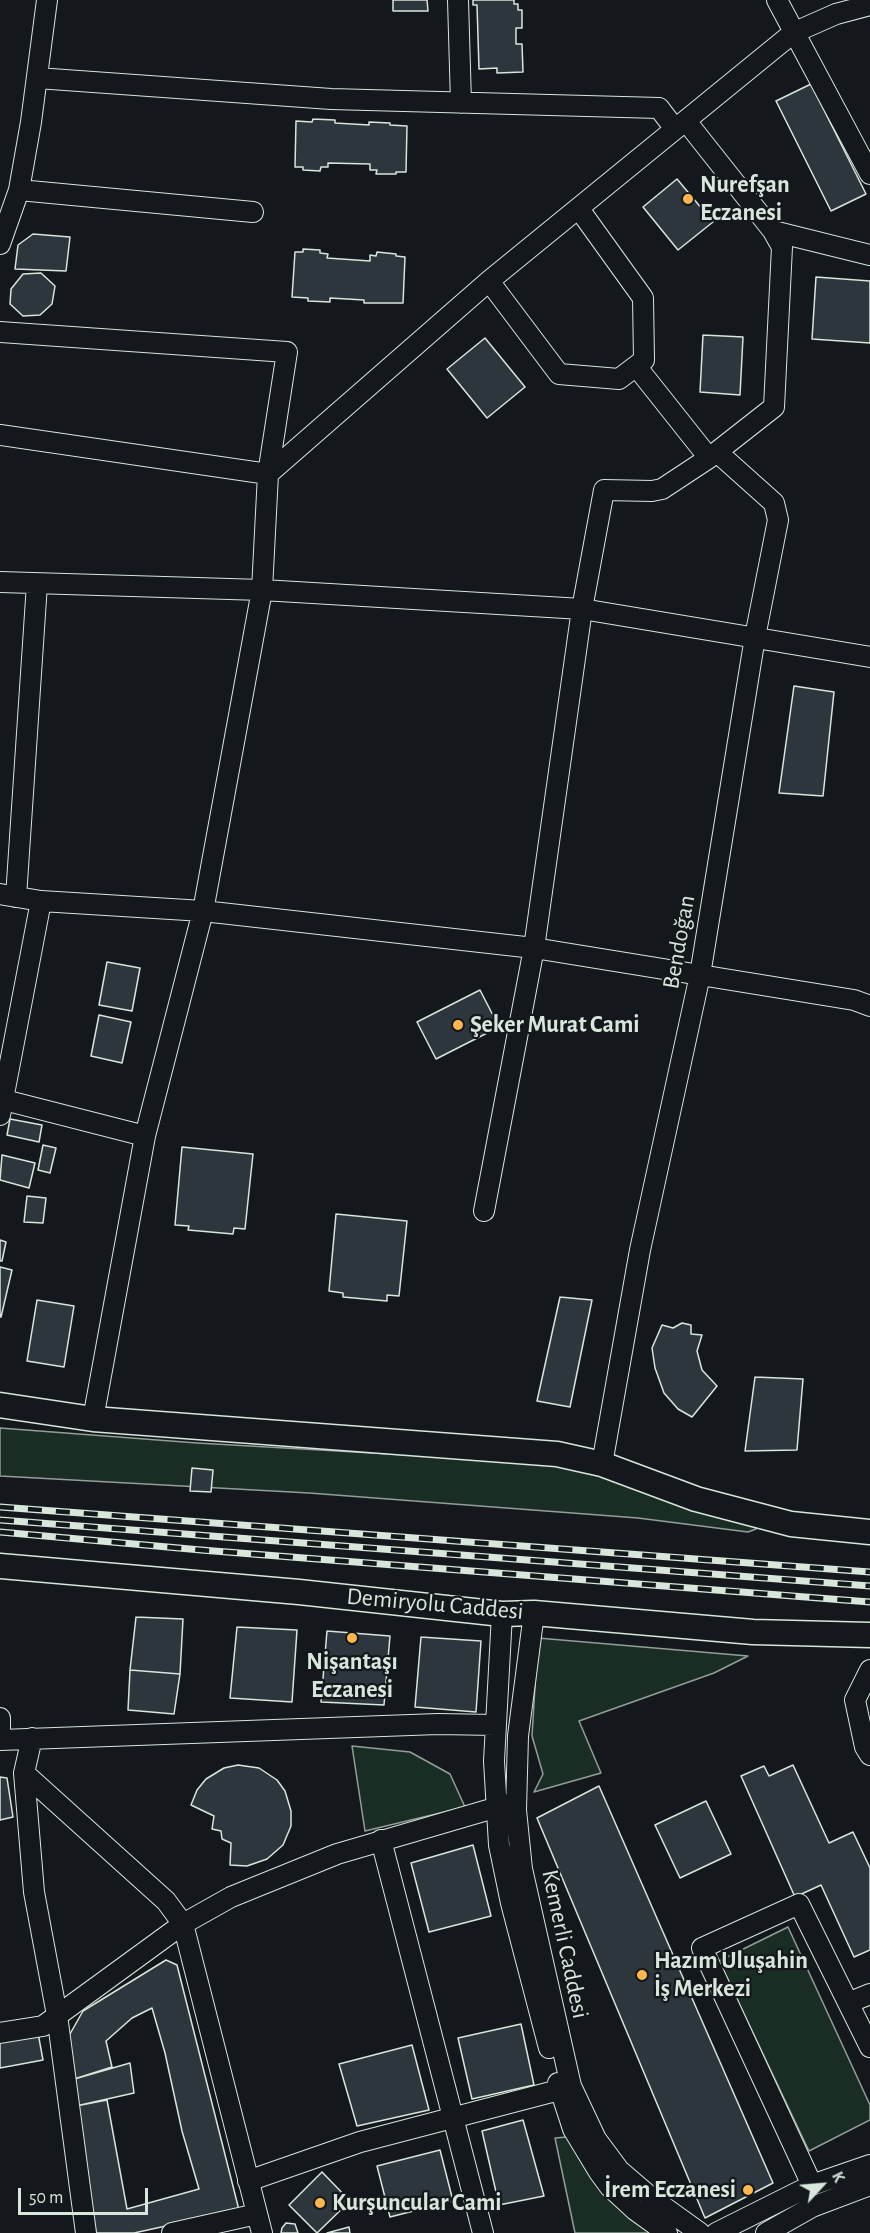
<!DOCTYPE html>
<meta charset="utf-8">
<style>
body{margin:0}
#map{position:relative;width:870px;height:2233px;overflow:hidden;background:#14181c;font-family:"Alegreya Sans",sans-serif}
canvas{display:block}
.north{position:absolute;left:792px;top:2155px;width:60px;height:60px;-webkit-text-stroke:4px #14181c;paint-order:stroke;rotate:64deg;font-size:16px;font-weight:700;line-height:24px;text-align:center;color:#d8e6dc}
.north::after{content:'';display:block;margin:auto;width:21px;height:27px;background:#d8e6dc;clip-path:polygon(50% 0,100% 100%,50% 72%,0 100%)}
.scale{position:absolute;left:18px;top:2188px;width:130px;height:27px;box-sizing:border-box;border:3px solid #d8e6dc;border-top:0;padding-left:8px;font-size:18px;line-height:21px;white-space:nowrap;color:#d8e6dc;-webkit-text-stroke:4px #14181c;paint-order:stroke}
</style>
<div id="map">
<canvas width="870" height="2233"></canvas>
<div class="north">K</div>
<div class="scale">50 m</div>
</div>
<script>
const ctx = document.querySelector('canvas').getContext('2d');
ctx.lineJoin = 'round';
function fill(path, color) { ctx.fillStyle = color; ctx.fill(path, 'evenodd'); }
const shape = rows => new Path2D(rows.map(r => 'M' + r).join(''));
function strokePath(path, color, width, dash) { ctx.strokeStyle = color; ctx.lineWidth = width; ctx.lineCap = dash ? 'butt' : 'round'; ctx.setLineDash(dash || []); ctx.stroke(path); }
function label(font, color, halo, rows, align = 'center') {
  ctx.font = font + ' "Alegreya Sans",sans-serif'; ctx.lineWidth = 4.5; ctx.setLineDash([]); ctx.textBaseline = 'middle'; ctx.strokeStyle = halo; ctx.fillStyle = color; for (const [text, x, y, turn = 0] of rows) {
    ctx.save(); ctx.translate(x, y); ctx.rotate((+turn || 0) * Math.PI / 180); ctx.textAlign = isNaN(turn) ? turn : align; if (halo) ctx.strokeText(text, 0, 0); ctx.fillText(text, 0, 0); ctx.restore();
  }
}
const green = shape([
 [0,1428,197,1443,548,1463,616,1479,756,1526,756,1529,748,1532,638,1518,309,1493,0,1476,0,1428],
 [538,1638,748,1656,714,1673,579,1721,601,1773,534,1792,543,1774,532,1736,538,1638],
 [352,1746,410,1752,450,1774,465,1807,365,1831,352,1746],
 [788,1927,870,2105,870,2120,809,2151,719,1961,788,1927],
 [567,2137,651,2233,575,2233,555,2138,567,2137]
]);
fill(green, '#1a2d24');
strokePath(green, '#939e99', 1.5);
const building = shape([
 [393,0,427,0,428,11,393,11,393,0],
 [473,0,514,0,514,4,518,4,518,10,522,10,522,28,516,28,516,44,522,44,523,72,497,73,497,68,479,69,477,5,473,5,473,0],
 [811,84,866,194,831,211,776,101,811,84],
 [313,119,335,120,335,123,369,125,369,122,390,123,390,125,407,126,406,172,396,172,396,174,376,174,377,170,370,170,370,164,328,163,328,167,321,167,320,171,303,170,303,167,295,167,296,121,312,122,313,119],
 [677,179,713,222,678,250,643,207,677,179],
 [33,234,70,237,66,271,15,269,18,245,33,234],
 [303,249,320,250,320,253,328,254,327,258,370,261,370,255,376,256,377,252,396,254,396,256,405,257,403,303,364,303,364,300,330,298,330,302,308,301,308,298,292,297,295,252,303,252,303,249],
 [41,273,55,286,52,304,40,315,23,316,10,304,11,289,23,274,41,273],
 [816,277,870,281,870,343,812,339,816,277],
 [703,335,743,337,740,395,700,392,703,335],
 [485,338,525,387,487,418,447,369,485,338],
 [794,686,834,692,823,796,779,793,794,686],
 [107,962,140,968,132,1011,99,1005,107,962],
 [480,990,499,1027,436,1059,417,1022,480,990],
 [99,1015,131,1022,122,1063,91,1056,99,1015],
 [10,1119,42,1125,39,1142,7,1135,10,1119],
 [43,1145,56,1148,50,1173,38,1170,43,1145],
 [182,1147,253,1154,245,1229,234,1228,233,1234,188,1230,189,1226,175,1225,182,1147],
 [2,1155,35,1163,29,1188,0,1180,2,1155],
 [27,1196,46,1198,43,1223,24,1222,27,1196],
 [336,1214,407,1221,399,1296,387,1295,387,1301,343,1297,343,1293,329,1291,336,1214],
 [0,1240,6,1242,2,1261,0,1261,0,1240],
 [0,1267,12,1270,1,1317,0,1317,0,1267],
 [560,1297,592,1300,570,1407,537,1401,560,1297],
 [37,1300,74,1306,64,1367,27,1361,37,1300],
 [682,1323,691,1325,691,1334,702,1335,697,1351,702,1370,717,1386,692,1417,678,1409,664,1393,655,1368,652,1348,662,1325,673,1328,682,1323],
 [755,1377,803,1379,797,1450,745,1451,755,1377],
 [192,1468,213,1470,211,1492,190,1491,192,1468],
 [136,1617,183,1619,180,1674,130,1670,136,1617],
 [237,1627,297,1630,292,1702,230,1698,237,1627],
 [327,1631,390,1636,384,1705,321,1702,327,1631],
 [421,1637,481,1641,476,1712,415,1707,421,1637],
 [130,1670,180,1674,174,1714,128,1710,130,1670],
 [238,1765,259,1768,277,1780,285,1791,291,1811,291,1826,283,1845,267,1859,247,1866,230,1865,231,1843,222,1839,221,1831,212,1829,214,1816,191,1805,197,1790,206,1779,224,1768,238,1765],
 [793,1765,829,1843,853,1832,870,1868,870,1950,854,1957,821,1885,795,1897,741,1776,764,1766,769,1776,793,1765],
 [0,1777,7,1778,13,1817,0,1820,0,1777],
 [599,1786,773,2183,705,2218,537,1818,599,1786],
 [706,1801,731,1854,680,1878,655,1825,706,1801],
 [473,1845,491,1916,429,1932,411,1863,473,1845],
 [166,1960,177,1965,239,2210,134,2233,96,2233,76,2106,107,2100,127,2209,199,2189,182,2131,165,2053,152,2008,132,2018,106,2041,112,2067,71,2080,66,2041,83,2011,166,1960],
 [521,2024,534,2085,472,2099,458,2038,521,2024],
 [38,2033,43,2060,0,2068,0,2040,38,2033],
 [412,2045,429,2110,357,2126,339,2064,412,2045],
 [130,2063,134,2093,76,2106,71,2080,130,2063],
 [523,2120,544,2196,499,2205,482,2131,523,2120],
 [440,2150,453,2201,390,2217,377,2166,440,2150],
 [322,2172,350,2201,317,2233,289,2205,322,2172],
 [286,2223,295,2224,298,2233,281,2233,282,2228,286,2223],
 [349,2227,350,2233,327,2233,349,2227]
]);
fill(building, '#2c363c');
strokePath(building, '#d8e6dc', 1.5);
const minor = shape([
 [458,0,461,103],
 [777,0,870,174],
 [37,78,331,99,659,108,675,129],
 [19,190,253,212],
 [773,231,870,255],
 [0,244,19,190,31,122,47,0],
 [489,281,559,374,619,379,644,360,643,298,579,209],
 [0,332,287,352,268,474,262,590,203,911,145,1136,93,1419],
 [636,366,709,458],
 [0,435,268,474,489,281,793,33,836,14,870,5],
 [0,582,262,590,582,609,870,657],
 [0,894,41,901,203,911,534,948,854,1000,870,1006],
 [16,897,37,584],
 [0,1099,145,1136],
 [0,1115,41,901],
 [484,1211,534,948,582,609,604,490,652,491,662,489,709,458,774,407,782,247,773,231,686,121],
 [602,1464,640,1250,700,975,755,637,778,520,774,503,717,452],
 [534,1613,518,1736,516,1810,522,1869,571,2086,596,2139,619,2170,654,2200,700,2233],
 [502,1614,494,1761,499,1845,511,1903,549,2048],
 [870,1670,855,1700,865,1747,870,1755],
 [0,1718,0,1740],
 [32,1738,24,1773,34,1892,57,2015,86,2233],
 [0,1740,438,1724,495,1725],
 [24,1773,166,1901,183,1924,262,2233],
 [381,1840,483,2233],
 [848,2003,870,1994],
 [0,2033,43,2026,183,1924,231,1897,337,1854,508,1804],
 [558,2083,573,2129,599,2172,610,2187,635,2210,667,2233],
 [248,2181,360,2142,559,2090],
 [812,2185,702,1948,799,1904,870,2047],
 [172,2233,257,2214],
 [716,2233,812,2185,870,2165],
 [766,2233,812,2207,870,2185]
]);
const major = shape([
 [0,1405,93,1419,557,1454,602,1464,696,1499,791,1524,870,1532],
 [0,1566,299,1592,502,1614,534,1613,753,1632,870,1635]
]);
strokePath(minor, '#d8e6dc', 22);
strokePath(major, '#d8e6dc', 27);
strokePath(minor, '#14181c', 20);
strokePath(major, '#14181c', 24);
const rail = shape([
 [0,1507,870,1572],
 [0,1520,870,1586],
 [0,1532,201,1550,870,1602]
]);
strokePath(rail, '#d8e6dc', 7);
strokePath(rail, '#14181c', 4.5, [14]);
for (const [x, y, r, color] of [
 [688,199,6,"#ffb74d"],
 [458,1025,6,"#ffb74d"],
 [352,1638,6,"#ffb74d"],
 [642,1975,6,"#ffb74d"],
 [748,2190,6,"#ffb74d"],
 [320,2203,6,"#ffb74d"]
]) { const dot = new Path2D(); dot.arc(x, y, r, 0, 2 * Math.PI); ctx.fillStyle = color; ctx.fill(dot); strokePath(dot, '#14181c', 2); }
label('bold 24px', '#d8e6dc', '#14181c', [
 ["Nurefşan",700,185],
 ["Eczanesi",700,213],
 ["Şeker Murat Cami",470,1025],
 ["Nişantaşı",352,1662,"center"],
 ["Eczanesi",352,1690,"center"],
 ["Hazım Uluşahin",654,1961],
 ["İş Merkezi",654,1989],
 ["İrem Eczanesi",736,2190,"right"],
 ["Kurşuncular Cami",332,2203]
], 'left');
label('24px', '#d8e6dc', '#14181c', [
 ["Bendoğan",679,942,-80],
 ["Demiryolu Caddesi",435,1604,5],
 ["Kemerli Caddesi",565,1944,78]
]);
</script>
